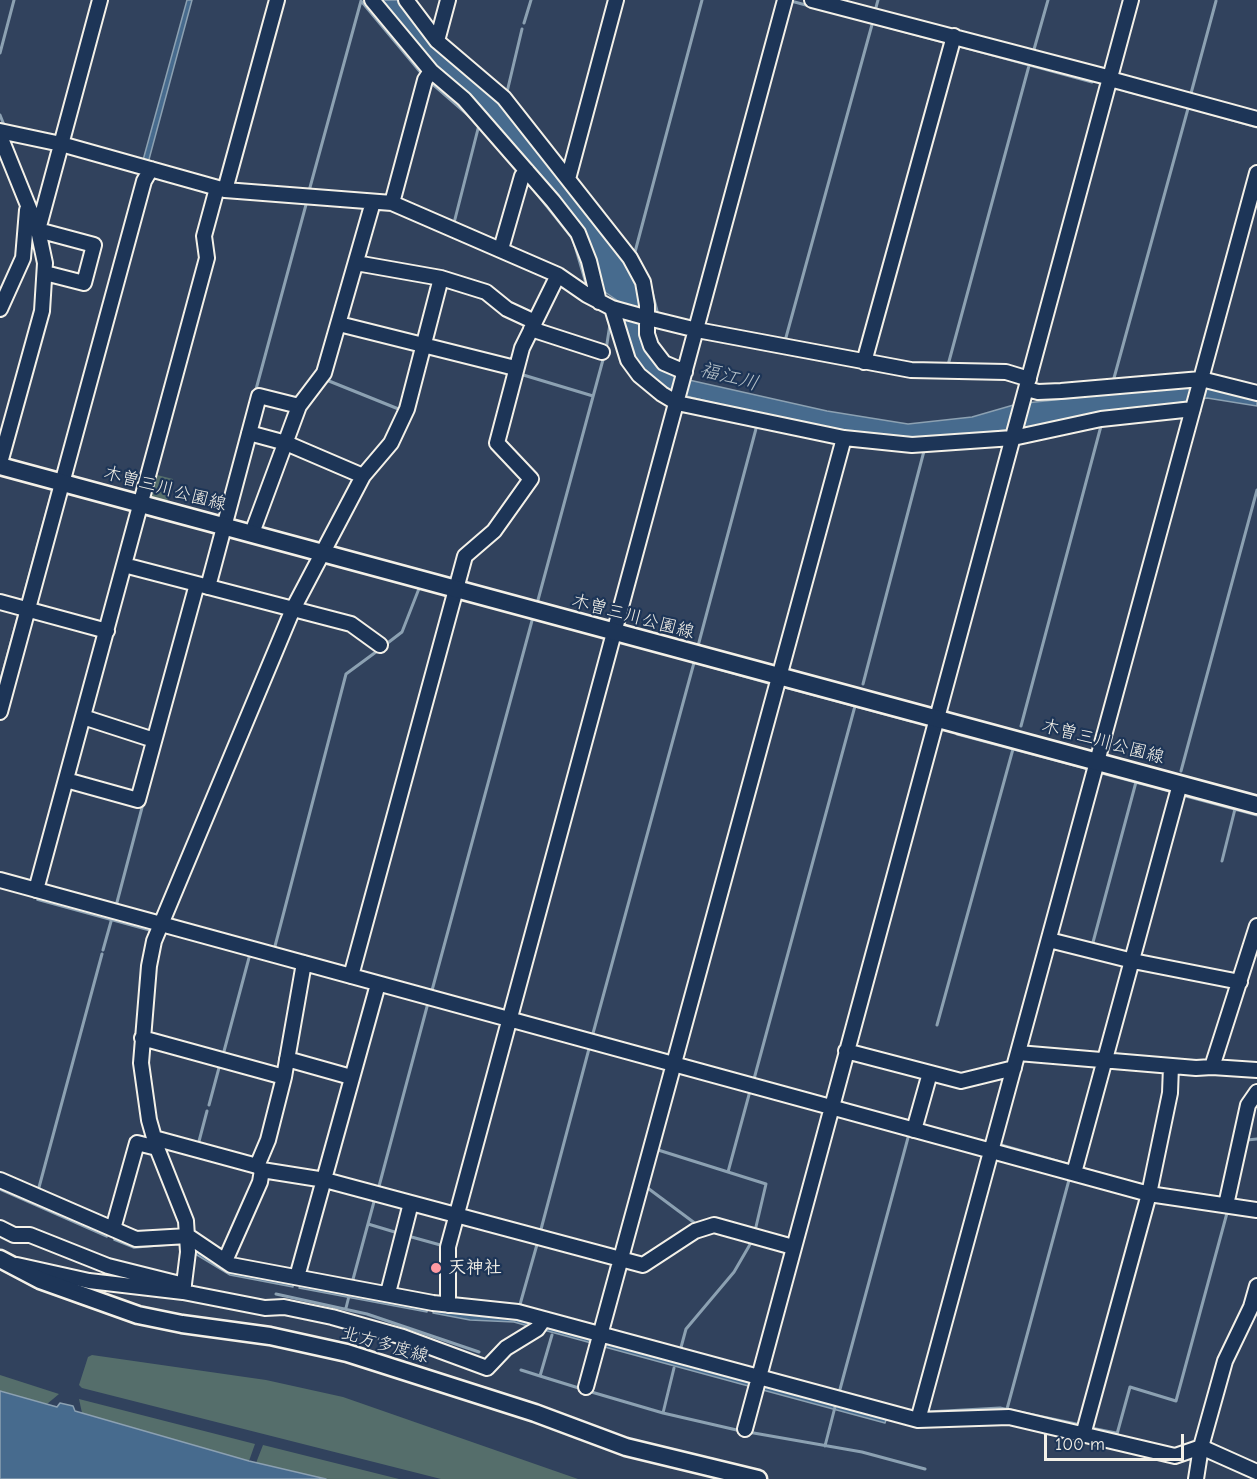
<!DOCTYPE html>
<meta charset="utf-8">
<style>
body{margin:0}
#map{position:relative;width:1257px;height:1479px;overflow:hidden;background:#31425d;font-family:"Comic Neue",sans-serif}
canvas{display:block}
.scale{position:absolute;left:1044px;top:1434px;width:140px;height:27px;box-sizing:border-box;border:3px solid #f4f1e8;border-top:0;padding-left:8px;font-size:18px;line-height:21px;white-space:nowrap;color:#f4f1e8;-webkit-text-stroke:4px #1d3557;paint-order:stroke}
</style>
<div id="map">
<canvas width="1257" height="1479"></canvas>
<div class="scale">100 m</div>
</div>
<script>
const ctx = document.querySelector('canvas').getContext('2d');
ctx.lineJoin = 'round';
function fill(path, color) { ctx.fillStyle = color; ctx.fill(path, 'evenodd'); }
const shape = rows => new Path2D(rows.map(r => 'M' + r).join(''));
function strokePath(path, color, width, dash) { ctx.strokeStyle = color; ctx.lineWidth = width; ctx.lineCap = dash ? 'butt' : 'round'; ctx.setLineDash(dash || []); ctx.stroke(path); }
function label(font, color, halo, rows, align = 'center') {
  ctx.font = font + ' "Comic Neue","Klee One",sans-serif'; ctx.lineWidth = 4.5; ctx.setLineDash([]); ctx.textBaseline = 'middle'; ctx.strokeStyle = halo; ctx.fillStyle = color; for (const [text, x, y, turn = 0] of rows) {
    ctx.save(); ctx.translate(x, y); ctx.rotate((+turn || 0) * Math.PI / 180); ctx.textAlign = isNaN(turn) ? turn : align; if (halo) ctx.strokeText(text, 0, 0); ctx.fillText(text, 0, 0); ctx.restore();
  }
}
fill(shape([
 [153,474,173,479,167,502,147,497],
 [92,1355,266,1380,343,1397,578,1479,441,1479,82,1388,79,1385,88,1357],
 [0,1375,59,1394,47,1404,0,1391],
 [79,1399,255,1444,249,1461,82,1413],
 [263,1445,399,1479,326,1479,256,1463]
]), '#556e6b');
const water = shape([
 [187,0,192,0,148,163,64,466,59,466,187,0],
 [378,0,397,0,439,51,499,99,630,264,641,297,639,313,641,334,689,380,827,411,908,424,972,417,1017,404,1192,385,1212,386,1257,397,1257,406,1207,398,1030,427,905,442,799,424,674,393,654,382,630,354,622,308,618,301,602,290,562,204,482,108,433,66,378,0],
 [52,490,57,491,0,700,0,680,52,490],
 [39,895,153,926,154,932,37,900,39,895],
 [0,1186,107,1233,107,1237,0,1190,0,1186],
 [115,1236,181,1241,181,1244,134,1248,114,1240,115,1236],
 [199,1249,293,1280,293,1287,230,1275,192,1252,199,1249],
 [302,1282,428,1305,427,1312,299,1288,302,1282],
 [435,1307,514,1315,537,1321,535,1328,514,1322,470,1320,433,1313,435,1307],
 [545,1324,596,1338,595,1344,540,1329,545,1324],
 [605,1340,753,1381,752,1387,601,1346,605,1340],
 [762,1383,887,1417,885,1423,759,1389,762,1383],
 [0,1391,57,1407,60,1403,73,1406,75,1411,249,1461,326,1479,0,1479,0,1391]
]);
fill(water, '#476b8e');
strokePath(water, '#8ca1b2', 1.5);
strokePath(shape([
 [791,1,947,43],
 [362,2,422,74],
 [875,11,878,0],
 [524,23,531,0],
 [956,45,1092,82],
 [0,53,14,0],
 [1033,53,1048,0],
 [428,80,475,121],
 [1126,91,1166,101],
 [507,92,522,29],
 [1190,97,1216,1],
 [1201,111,1257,127],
 [0,115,4,125],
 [526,180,573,239,588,290],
 [309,191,361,1],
 [454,223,479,125],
 [641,264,635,252,702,0],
 [650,284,657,311],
 [785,341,873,21],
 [606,350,610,324],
 [948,365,1030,62],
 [520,374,593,396],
 [1114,378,1189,105],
 [324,379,401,410],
 [255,393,307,201],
 [538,600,604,356],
 [385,645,402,632,420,586],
 [698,646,757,425],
 [701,664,772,684],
 [863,684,924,451],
 [781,686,911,721],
 [1021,726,1101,426],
 [957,734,1089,769],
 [1181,771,1257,490],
 [1098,772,1173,792],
 [1182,795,1257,815],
 [1222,861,1235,809],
 [116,906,144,800],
 [1092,946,1136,782],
 [103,950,112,918],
 [274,950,346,674,380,649],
 [431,994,533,617],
 [937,1025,1013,749],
 [592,1037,695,659],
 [223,1055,250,954],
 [754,1079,855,706],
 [750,1091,728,1172,766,1184,755,1231],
 [209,1105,220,1064],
 [1246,1143,1247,1140,1257,1139],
 [198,1145,207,1111],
 [1001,1145,1071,1165],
 [655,1149,728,1172],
 [1081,1168,1146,1186],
 [645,1186,696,1224],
 [1155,1188,1223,1198],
 [378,1190,428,1003],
 [38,1191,102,954],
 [241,1208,245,1199],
 [368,1224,398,1233],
 [540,1233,590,1045],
 [408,1236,444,1246],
 [352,1283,375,1198],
 [276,1294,367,1314,479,1352],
 [346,1308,349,1296],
 [519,1308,538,1241],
 [680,1351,686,1329,734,1272,752,1241],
 [521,1370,540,1376,552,1335],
 [540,1376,582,1389],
 [588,1391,663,1413,741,1431],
 [839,1393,909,1134],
 [1007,1409,1069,1180],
 [927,1412,1000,1408,1081,1425],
 [663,1413,674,1368],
 [1091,1428,1116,1433],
 [748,1432,862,1452,925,1469],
 [1117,1434,1130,1387,1176,1401,1227,1213],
 [825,1446,835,1407]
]), '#8ca1b2', 3);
const minor = shape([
 [372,0,431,71,464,99,553,201,578,233,589,261,599,302],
 [406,0,437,41,504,98,630,258,643,282,647,305,647,334,651,346,664,363,685,372],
 [812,0,1111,78],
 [437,41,448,0],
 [1110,79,1257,119],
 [0,131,61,144,225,190,392,203,558,275,587,295,612,308,648,318,697,330,911,370,1006,372,1029,379],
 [0,136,38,230,45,263,42,311,0,463],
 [568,179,616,0],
 [225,190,277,0],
 [392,203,425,80,431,71],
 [501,249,522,176,527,171],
 [356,263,441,278,486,292,507,309,535,322],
 [45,273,84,283,94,245,38,230,100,0],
 [612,308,628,360,639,375,662,394,677,403,844,438,912,445,1013,438,1101,419,1193,409],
 [0,309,23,258,27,210],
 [339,324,515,368],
 [531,329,602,352],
 [864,362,954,36],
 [1027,389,1038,392,1061,391,1201,379,1257,393],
 [249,433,286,443,363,476],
 [252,533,299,406],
 [124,565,351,624,380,645],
 [208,587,259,396,299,406,324,373,373,202],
 [0,602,107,631],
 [0,712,144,181,151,169],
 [83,717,154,740],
 [66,780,138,800,197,584],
 [0,880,1149,1194,1257,1210],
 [36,890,207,258,204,236,217,188],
 [1049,940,1133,961,1240,982],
 [351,976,465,556,494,531,531,479,497,443,522,348,558,275],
 [142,1038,284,1077],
 [846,1051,961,1081,1014,1068],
 [1018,1053,1196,1068,1212,1067,1257,1070],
 [287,1059,351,1077],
 [1212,1067,1257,926],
 [914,1130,930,1073],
 [154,1138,257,1166],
 [262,1170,325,1180,643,1265,695,1231,714,1225,793,1247],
 [1074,1173,1180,784],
 [0,1180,136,1239,188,1236,231,1265,433,1303,518,1312,918,1420,1009,1417,1175,1456,1201,1447,1257,1472],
 [1226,1205,1248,1105,1257,1092],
 [0,1228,14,1235,30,1235,108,1266,184,1285],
 [113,1229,137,1143,157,1148],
 [225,1261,260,1182,262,1170,257,1166,268,1140,284,1077,304,963],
 [17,1265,89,1281,183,1292,188,1252,186,1221,157,1148,149,1120,141,1063,149,966,154,941,293,609,363,476,391,443,407,409,441,278],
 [297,1277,378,984],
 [183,1292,265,1308,284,1307,332,1317,403,1337,487,1368,506,1348,537,1329,544,1319],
 [388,1293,411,1203],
 [448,1305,448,1247,785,0],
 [586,1387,844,438],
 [918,1420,1257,173],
 [745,1429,1131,0],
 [1083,1435,1149,1194,1170,1093,1171,1066],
 [1196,1479,1201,1447,1225,1361,1251,1307,1257,1286]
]);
const major = shape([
 [0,466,1257,805],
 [0,1259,40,1280,138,1315,182,1324,270,1336,347,1353,535,1413,626,1447,758,1479]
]);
strokePath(minor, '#f4f1e8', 18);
strokePath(major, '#f4f1e8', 21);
strokePath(minor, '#1d3557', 14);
strokePath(major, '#1d3557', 16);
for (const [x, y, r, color] of [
 [436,1268,6,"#ff9aa2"]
]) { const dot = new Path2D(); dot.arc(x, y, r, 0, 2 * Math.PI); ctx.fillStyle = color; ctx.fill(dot); strokePath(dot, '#1d3557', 2); }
label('18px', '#f4f1e8', '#1d3557', [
 ["木曽三川公園線",165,489,15],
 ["木曽三川公園線",633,617,15],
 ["木曽三川公園線",1103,742,15],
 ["北方多度線",385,1345,16]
]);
label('bold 18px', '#f4f1e8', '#1d3557', [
 ["天神社",448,1268]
], 'left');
label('italic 20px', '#b7c2c8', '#1d3557', [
 ["福江川",729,377,15]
]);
</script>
